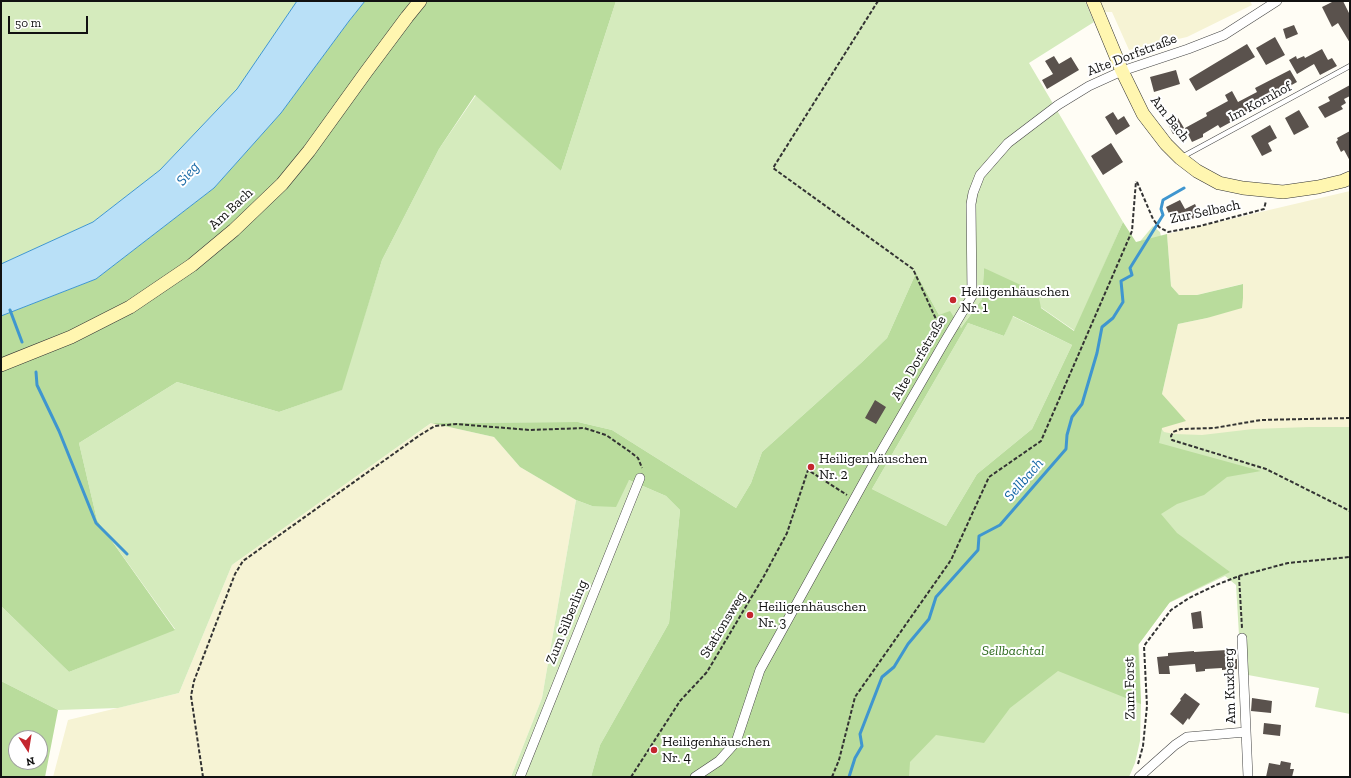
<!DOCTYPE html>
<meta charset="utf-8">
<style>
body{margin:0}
#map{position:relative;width:1351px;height:778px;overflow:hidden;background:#fffdf5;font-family:"Zilla Slab",serif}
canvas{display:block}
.frame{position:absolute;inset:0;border:2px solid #111;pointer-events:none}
.north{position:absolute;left:8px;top:730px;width:40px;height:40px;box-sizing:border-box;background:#fff;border:1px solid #a0a0a0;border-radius:50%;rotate:168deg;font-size:11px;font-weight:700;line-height:16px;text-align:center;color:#111}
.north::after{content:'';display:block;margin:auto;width:14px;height:18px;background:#c4262e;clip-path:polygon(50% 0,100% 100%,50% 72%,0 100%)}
.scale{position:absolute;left:8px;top:16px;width:80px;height:18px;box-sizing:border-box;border:2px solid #111;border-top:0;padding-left:5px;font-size:12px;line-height:14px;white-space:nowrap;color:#111;-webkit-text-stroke:3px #fff;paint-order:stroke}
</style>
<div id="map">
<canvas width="1351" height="778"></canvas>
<div class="frame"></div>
<div class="north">N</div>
<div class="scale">50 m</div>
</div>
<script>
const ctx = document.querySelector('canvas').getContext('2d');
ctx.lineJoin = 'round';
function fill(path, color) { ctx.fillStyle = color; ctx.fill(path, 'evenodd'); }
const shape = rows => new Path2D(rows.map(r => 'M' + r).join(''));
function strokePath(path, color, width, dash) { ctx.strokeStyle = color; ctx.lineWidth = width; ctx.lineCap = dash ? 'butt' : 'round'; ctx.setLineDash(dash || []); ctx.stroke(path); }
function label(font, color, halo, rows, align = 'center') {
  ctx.font = font + ' "Zilla Slab",serif'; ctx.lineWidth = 4; ctx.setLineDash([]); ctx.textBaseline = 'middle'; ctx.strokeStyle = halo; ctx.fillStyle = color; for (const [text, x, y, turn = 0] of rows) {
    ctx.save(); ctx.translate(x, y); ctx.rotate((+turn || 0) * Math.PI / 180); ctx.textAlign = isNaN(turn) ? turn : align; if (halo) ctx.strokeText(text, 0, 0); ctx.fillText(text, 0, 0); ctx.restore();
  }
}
fill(shape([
 [1099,1,1250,1,1252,5,1187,37,1129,50,1112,12,1104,12],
 [1350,191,1350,516,1159,443,1162,428,1162,394,1178,324,1207,318,1243,298,1242,284,1197,295,1179,295,1171,286,1167,234],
 [431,423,494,437,520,467,576,500,542,698,511,777,53,777,68,720,179,693,232,565]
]), '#f6f3d4');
fill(shape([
 [1,1,297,1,237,89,160,170,93,222,1,264],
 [616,1,1085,1,1094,22,1029,63,1123,222,1075,331,984,268,982,299,961,328,939,315,916,273,887,338,861,363,762,452,751,483,736,508,612,430,578,422,431,423,232,565,179,693,118,708,58,710,1,681,1,606,69,672,175,629,97,520,79,443,177,382,279,412,341,390,382,260,439,149,476,95,561,171],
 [1153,226,1160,232,1162,241,1157,423,1164,432,1174,434,1202,435,1253,429,1309,427,1350,427,1350,714,1315,707,1319,688,1248,675,1245,634,1239,635,1236,585,1225,576,1169,603,1139,644,1141,702,1140,741,1135,763,1129,777,705,777,951,541,1044,439,1121,264],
 [1012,316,1072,345,1032,429,977,474,946,526,872,489,968,323,1004,336],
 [629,480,666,496,680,510,669,623,600,745,591,777,511,777,542,698,576,500,592,506]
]), '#d5ebbd');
fill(shape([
 [365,1,616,1,561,171,475,95,439,149,382,260,342,390,279,412,177,382,79,443,97,520,175,630,69,672,1,606,1,316,96,279,214,188,281,113,349,21],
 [1123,222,1136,242,1167,234,1171,286,1179,295,1197,295,1243,284,1243,298,1242,308,1207,318,1178,324,1162,394,1186,421,1162,428,1159,443,1261,471,1227,477,1204,495,1177,504,1161,514,1177,533,1230,572,1170,602,1138,645,1141,704,1058,671,1010,708,984,743,936,735,910,762,909,777,591,777,600,745,669,623,680,510,666,496,629,480,616,507,592,506,576,500,520,467,494,437,431,423,578,422,612,430,736,508,751,483,762,452,861,363,887,338,916,273,939,315,950,311,961,328,982,299,984,268,1038,293,1041,308,1074,331],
 [1013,316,1072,345,1032,429,977,474,946,526,872,489,968,323,1004,336],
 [1,681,58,710,45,777,1,777],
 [16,738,40,738,40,762,16,762]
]), '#b9dc9c');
const water = shape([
 [297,1,365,1,349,21,281,113,214,188,96,279,1,316,1,264,93,222,160,170,237,89,297,1]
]);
fill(water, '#b9e0f7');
strokePath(water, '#3f96cf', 1);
strokePath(shape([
 [10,310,22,342],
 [36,372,37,385,59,431,96,523,127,554],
 [849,777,855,758,862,746,860,734,882,677,894,667,908,644,929,619,936,597,978,550,979,536,1000,525,1066,449,1067,435,1072,417,1082,404,1097,353,1102,327,1113,318,1123,302,1121,281,1132,275,1130,268,1163,215,1161,209,1163,200,1184,188]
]), '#3f96cf', 3);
fill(shape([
 [1334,1,1343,1,1350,15,1350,43,1338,23,1332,27,1322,7],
 [1294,25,1298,34,1286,39,1283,29],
 [1275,37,1285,55,1266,65,1256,48],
 [1247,44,1255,57,1196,91,1189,79],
 [1322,49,1328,60,1332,58,1337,66,1320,75,1314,64,1297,74,1289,60,1296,56,1297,59,1304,56,1305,58],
 [1054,56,1059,64,1071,57,1079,70,1047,89,1042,80,1053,74,1045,61],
 [1176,70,1180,84,1154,92,1150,77],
 [1290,70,1297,82,1272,96,1272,97,1254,107,1255,109,1220,128,1218,125,1203,134,1203,137,1192,142,1185,128,1207,116,1206,113,1228,101,1225,95,1232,91,1238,102,1257,92,1255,88],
 [1350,85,1350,96,1344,99,1346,103,1341,106,1343,109,1325,118,1318,107,1330,101,1328,97],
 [1299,110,1309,127,1294,135,1285,118],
 [1113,112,1118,120,1124,116,1130,126,1116,135,1105,117],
 [1178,118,1184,128,1173,134,1168,124],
 [1270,125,1277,138,1268,143,1272,151,1262,156,1251,136],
 [1350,131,1350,161,1344,150,1341,152,1336,142,1338,140,1337,138],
 [1111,143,1123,162,1103,175,1091,156],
 [1180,200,1185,209,1195,204,1200,215,1190,220,1186,213,1172,220,1166,207],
 [875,400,886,407,876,424,865,418],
 [1201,611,1203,628,1193,629,1191,613],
 [1227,650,1228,660,1237,659,1237,669,1222,670,1222,668,1205,669,1205,671,1196,672,1195,664,1169,666,1170,674,1159,674,1157,657,1168,656,1168,653,1194,651,1194,652],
 [1185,693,1200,704,1189,720,1188,718,1183,725,1170,714,1181,700,1180,699],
 [1252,698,1272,701,1271,713,1251,711],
 [1264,723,1281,725,1280,736,1263,734],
 [1281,761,1291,763,1290,769,1294,769,1292,777,1266,777,1269,763,1280,765]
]), '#5a524d');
const lane = shape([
 [1182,157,1350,66]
]);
const street = shape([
 [1242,638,1248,777],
 [520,777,640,478],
 [695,777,719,761,736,742,760,670,871,469,945,341,972,296,971,204,973,193,980,175,1008,143,1058,105,1089,86,1122,71,1188,49,1224,35,1277,1],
 [1139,777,1175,745,1187,737,1246,732]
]);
const secondary = shape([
 [1093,1,1122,71,1143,114,1166,144,1180,158,1197,171,1219,183,1243,188,1283,192,1318,187,1343,181,1350,178],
 [1,365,71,337,130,307,192,265,234,230,282,184,309,151,366,72,407,17,420,1]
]);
strokePath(lane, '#444', 5.5);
strokePath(street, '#444', 10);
strokePath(secondary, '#333', 14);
strokePath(shape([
 [878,1,773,168,913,269,941,330],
 [1137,182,1153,219,1159,227,1168,232,1200,226,1264,209,1266,201],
 [1350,418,1261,420,1214,428,1181,429,1173,432,1171,436,1172,440,1266,469,1350,511],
 [1239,576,1242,628],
 [1138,764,1143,746,1147,706,1144,646,1171,610,1189,598,1216,585,1239,576,1288,563,1350,557],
 [203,777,191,696,194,681,235,574,243,561,420,435,435,426,457,424,530,430,584,428,606,435,629,451,638,458,642,468],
 [631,777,680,701,707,672,764,576,787,533,808,470,847,495],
 [832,777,839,760,855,697,951,560,989,477,1041,441,1132,231,1136,181]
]), '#333', 2, [4, 2]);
strokePath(lane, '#fff', 4.5);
strokePath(street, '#fff', 9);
strokePath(secondary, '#fff6b0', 13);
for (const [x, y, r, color] of [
 [953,300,4,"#c4262e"],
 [811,467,4,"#c4262e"],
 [750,615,4,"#c4262e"],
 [654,750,4,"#c4262e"]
]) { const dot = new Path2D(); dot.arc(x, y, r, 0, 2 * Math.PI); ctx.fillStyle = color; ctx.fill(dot); strokePath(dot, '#fff', 1.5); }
label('14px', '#111', '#fff', [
 ["Alte Dorfstraße",1132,55,-21],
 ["Im Kornhof",1260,102,-28],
 ["Am Bach",1170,119,52],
 ["Am Bach",231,209,-43],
 ["Zur Selbach",1205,212,-12],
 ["Alte Dorfstraße",919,358,-60],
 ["Zum Silberling",567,622,-68],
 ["Stationsweg",723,625,-59],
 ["Am Kuxberg",1230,686,-92],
 ["Zum Forst",1130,688,-91]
]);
label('14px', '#111', '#fff', [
 ["Heiligenhäuschen",961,292],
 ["Nr. 1",961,308],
 ["Heiligenhäuschen",819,459],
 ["Nr. 2",819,475],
 ["Heiligenhäuschen",758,607],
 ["Nr. 3",758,623],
 ["Heiligenhäuschen",662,742],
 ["Nr. 4",662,758]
], 'left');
label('italic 14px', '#2f6b1f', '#fff', [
 ["Sellbachtal",1013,651]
]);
label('italic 15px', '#1768a6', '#fff', [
 ["Sieg",188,174,-49],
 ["Sellbach",1024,480,-49]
]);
</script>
